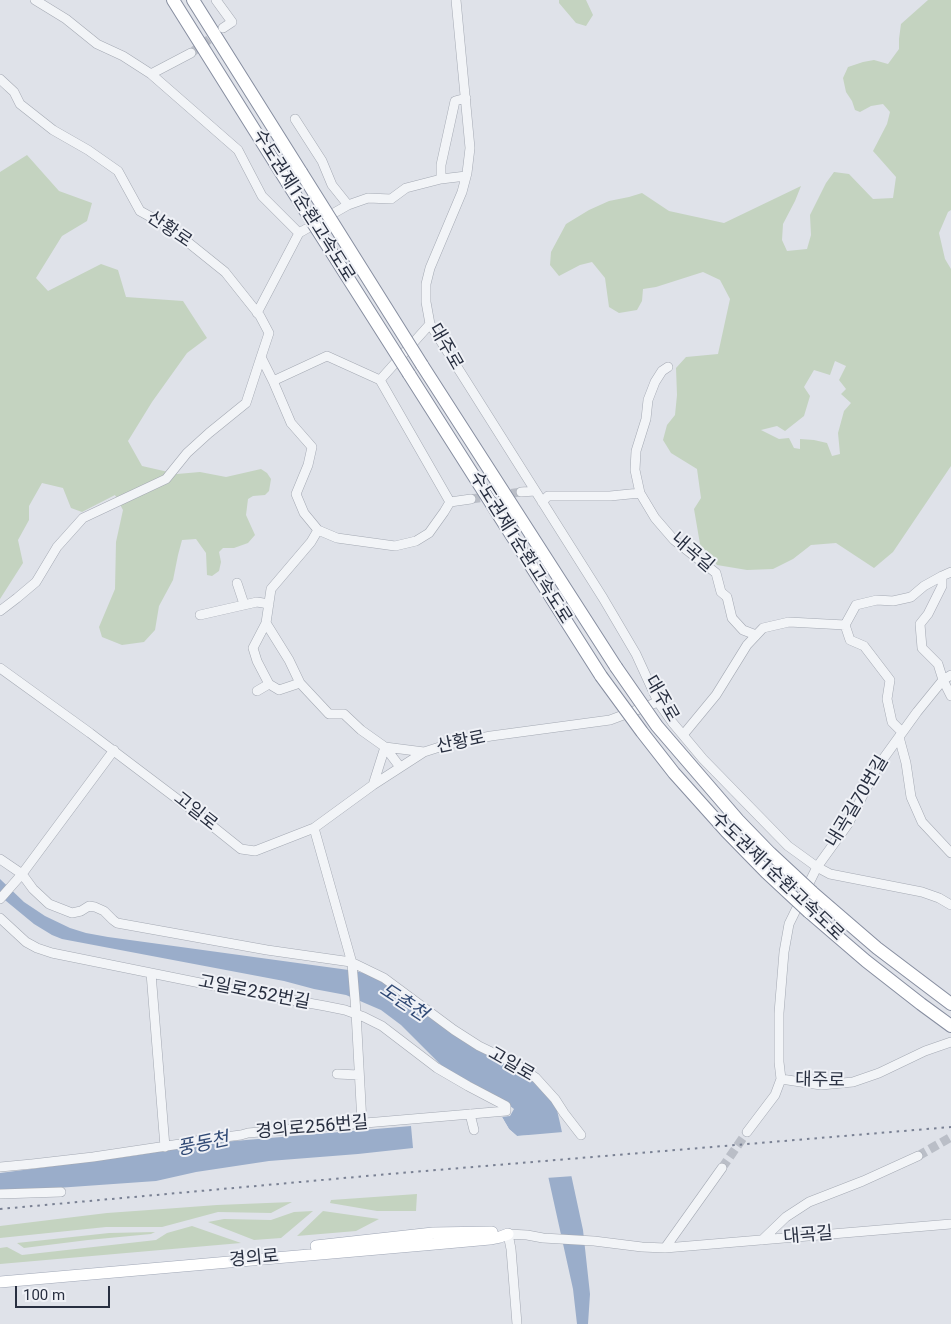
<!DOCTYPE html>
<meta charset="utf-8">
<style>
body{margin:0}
#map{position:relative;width:951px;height:1324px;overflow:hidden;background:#dfe2e9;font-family:Roboto,sans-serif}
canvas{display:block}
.scale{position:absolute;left:15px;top:1286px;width:95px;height:22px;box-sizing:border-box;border:2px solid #282f40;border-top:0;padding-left:6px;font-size:15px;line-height:18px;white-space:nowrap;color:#282f40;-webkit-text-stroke:4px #eff1f6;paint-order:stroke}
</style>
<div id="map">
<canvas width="951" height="1324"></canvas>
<div class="scale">100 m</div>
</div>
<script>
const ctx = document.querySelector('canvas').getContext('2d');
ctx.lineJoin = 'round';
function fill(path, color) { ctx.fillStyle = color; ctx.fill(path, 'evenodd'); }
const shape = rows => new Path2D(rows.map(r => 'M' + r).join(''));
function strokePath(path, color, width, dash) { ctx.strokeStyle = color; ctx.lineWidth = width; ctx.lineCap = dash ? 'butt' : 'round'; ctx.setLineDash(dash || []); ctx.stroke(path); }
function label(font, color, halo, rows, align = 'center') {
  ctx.font = font + ' Roboto,"Noto Sans KR",sans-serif'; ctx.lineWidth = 4; ctx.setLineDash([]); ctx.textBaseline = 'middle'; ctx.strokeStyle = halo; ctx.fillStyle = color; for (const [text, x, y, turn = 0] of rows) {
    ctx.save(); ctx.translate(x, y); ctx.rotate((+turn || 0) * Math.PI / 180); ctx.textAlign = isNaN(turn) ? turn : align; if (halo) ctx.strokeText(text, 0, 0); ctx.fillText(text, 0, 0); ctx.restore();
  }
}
fill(shape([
 [559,0,586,0,593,15,586,26,576,23,559,3],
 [928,0,951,0,951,210,948,212,939,233,945,259,951,269,951,466,893,552,874,568,836,543,811,545,793,559,773,569,747,570,717,565,700,544,694,509,701,498,697,469,671,453,663,440,667,425,675,415,677,395,676,368,686,357,718,354,730,299,720,280,703,272,656,287,643,289,642,301,637,310,619,313,609,307,605,278,592,262,580,265,559,276,550,265,551,252,566,224,589,210,609,201,629,197,642,193,669,211,724,223,801,186,795,201,783,224,782,240,787,251,807,249,811,235,810,215,826,183,834,172,849,174,873,199,893,198,896,177,873,151,887,124,890,112,883,104,871,106,860,112,855,110,852,101,846,92,843,78,848,67,863,62,874,60,888,64,899,49,899,39,901,24],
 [835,361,846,366,839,380,846,389,841,394,851,403,844,411,838,433,840,454,832,456,827,443,814,440,800,439,800,449,794,448,789,438,779,439,761,430,777,426,785,431,804,416,810,396,804,387,814,370,830,375],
 [27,155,59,191,92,203,87,221,62,236,36,278,48,291,101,264,118,270,126,297,183,301,207,338,187,353,152,402,128,441,142,466,177,474,200,472,226,477,261,469,267,473,271,479,269,491,265,495,253,496,248,499,246,515,255,535,248,543,234,548,223,548,219,552,221,562,219,571,212,576,207,575,206,553,196,539,182,540,178,555,173,580,159,606,155,630,144,642,122,645,102,637,99,627,115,589,116,542,123,510,115,495,82,512,71,508,63,488,42,483,29,506,29,520,18,540,23,563,0,599,0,172],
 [417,1194,416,1211,377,1211,330,1203,331,1200],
 [292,1202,271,1213,218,1212,162,1227,106,1227,0,1238,0,1226,107,1213,163,1209,217,1205],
 [313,1211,281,1238,254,1240,208,1222,224,1219,271,1220,294,1212],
 [323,1211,379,1219,356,1231,297,1236],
 [192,1226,241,1243,0,1264,0,1248,7,1247,22,1255,156,1240,167,1233],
 [155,1232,151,1234,88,1240,24,1248,17,1243,109,1233]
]), '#c4d3c0');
fill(shape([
 [0,879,24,902,45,916,70,928,86,933,108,937,356,971,367,974,379,980,534,1079,556,1106,560,1123,583,1230,590,1294,588,1324,577,1324,573,1289,539,1135,517,1136,509,1129,502,1117,510,1116,514,1109,505,1102,443,1067,401,1025,381,1010,346,995,314,989,284,981,62,939,52,935,34,924,0,896],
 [411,1126,413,1148,358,1154,269,1161,196,1172,156,1181,0,1192,0,1173,132,1156,211,1143]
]), '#9aadca');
fill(shape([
 [499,1117,502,1117,509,1129,517,1136,563,1132,574,1176,546,1178,537,1137,515,1138,507,1130]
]), '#dfe2e9');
strokePath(shape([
 [191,53,219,32],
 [471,499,521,492],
 [918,1156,951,1137],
 [722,1168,747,1132]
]), '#babec7', 9, [9, 4.5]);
const minor = shape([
 [35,0,66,19,97,44,123,56,151,74,238,150,262,196,299,233],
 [216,0,232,22,223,28],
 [456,0,470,148,467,173,462,192,430,268,426,284,426,302,430,324,603,598,636,654,658,702,672,722,703,759,788,846,817,867,830,874,922,892,939,898,951,905],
 [151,74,191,53],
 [0,79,14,92,20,104,53,130,88,150,118,171,140,211,169,227,225,272,260,316,269,333,261,357,273,381,291,423,312,447,308,465,296,494,304,513,318,530,337,538,395,546,416,541,429,533,444,512,450,502],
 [295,119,322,161,332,185,348,205],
 [441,179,441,165,455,101,466,98],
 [257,313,299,233,348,205,368,198,391,199,406,188,441,179,466,176],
 [430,324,380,380,450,502],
 [273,381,327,356,380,380],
 [521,492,535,491],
 [640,493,655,518,674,540,716,573,721,592,727,597,732,618,743,630,756,635],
 [450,502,471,499],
 [542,502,548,496,610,496,640,493,635,470,636,451,646,419,648,400,655,382,662,371,668,367],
 [318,530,311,542,271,589,266,623,289,660,300,683,329,714,344,714,361,730,385,747,400,767],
 [237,583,244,604],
 [0,611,17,598,36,582,57,547,83,518,166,479,187,453,209,433,246,403,261,357],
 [200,615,257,602,269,604],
 [266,623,253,648,257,661,269,684,279,690,300,683],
 [845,625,850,640,864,646,890,680,887,699,892,722,902,732],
 [0,668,90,733,201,817,241,849,255,851,314,828,373,785,424,752,449,744,491,736,610,720,658,702],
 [951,675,943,680,951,696],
 [257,691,269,684],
 [683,735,716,695,747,645,763,628,789,622,845,625,856,605,877,600,893,601,911,597,924,586,942,576,951,572],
 [899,737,906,763,911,797,922,822,951,853],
 [373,785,385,747,424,752],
 [314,828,352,963,356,1012,362,1123],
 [0,859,22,874,33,889,49,904,72,913,81,911,89,906,95,907,104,911,113,920,117,923,267,950,351,962,384,978,454,1030,479,1046,514,1063,536,1078,555,1099,564,1113,581,1135],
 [0,899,22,874,114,750],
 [0,918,26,942,37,948,52,953,220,987,325,1006,345,1010,364,1017,382,1026,437,1068,468,1086,506,1106,506,1111,248,1133,241,1135,201,1140,180,1144,93,1157,32,1164,0,1167],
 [151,973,165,1147],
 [337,1074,359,1075],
 [781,1079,779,1062,779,1013,784,952,789,924,817,867,848,824,878,766,917,712,943,680,938,664,922,648,920,624,928,614,942,586,942,576],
 [781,1079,821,1085,853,1082,879,1073,925,1051,951,1042],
 [470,1114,474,1130],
 [747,1132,775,1095,781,1079],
 [0,1194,61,1192],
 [762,1240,786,1217,809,1202,863,1181,918,1156],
 [665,1248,722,1168],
 [517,1324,511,1249,508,1234,527,1235,543,1238,594,1241,642,1247,665,1248,951,1224]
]);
const major = shape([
 [316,1246,433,1233,492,1232],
 [0,1282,435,1244,490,1239,500,1237,508,1234]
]);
const highway = shape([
 [173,0,287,182],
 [193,0,301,172],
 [422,365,616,667],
 [409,374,601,676],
 [812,892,877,948,951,1004],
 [809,912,866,961,921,1004,951,1026]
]);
strokePath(minor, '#a4a9b3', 10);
strokePath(major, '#9fa6b5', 12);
strokePath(highway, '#878ea0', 14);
strokePath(minor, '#f2f4f7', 9);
strokePath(major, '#fff', 11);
strokePath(highway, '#fff', 12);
strokePath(shape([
 [0,1209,389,1174,951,1127]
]), '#798093', 2, [2.5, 5]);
const highwayBridge = shape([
 [301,172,422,365],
 [287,182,409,374],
 [616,667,657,726,738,820,770,853,812,892],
 [601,676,642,732,674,773,726,831,766,872,809,912]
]);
strokePath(highwayBridge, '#878ea0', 14, []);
strokePath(highwayBridge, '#fff', 12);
label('18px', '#282f40', '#eff1f6', [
 ["수도권제1순환고속도로",303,206,58],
 ["산황로",169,230,34],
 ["대주로",445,347,60],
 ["수도권제1순환고속도로",520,548,58],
 ["내곡길",692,553,41],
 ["대주로",661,699,60],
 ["산황로",461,743,-12],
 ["내곡길70번길",858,802,-59],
 ["고일로",195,812,38],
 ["수도권제1순환고속도로",777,877,44],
 ["고일로252번길",254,993,11],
 ["고일로",511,1065,30],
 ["대주로",820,1081,1],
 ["경의로256번길",312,1128,-5],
 ["대곡길",808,1236,-5],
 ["경의로",254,1259,-5]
]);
label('italic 19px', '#314a75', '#eff1f6', [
 ["도촌천",403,1003,33],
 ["풍동천",203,1145,-12]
]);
</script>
